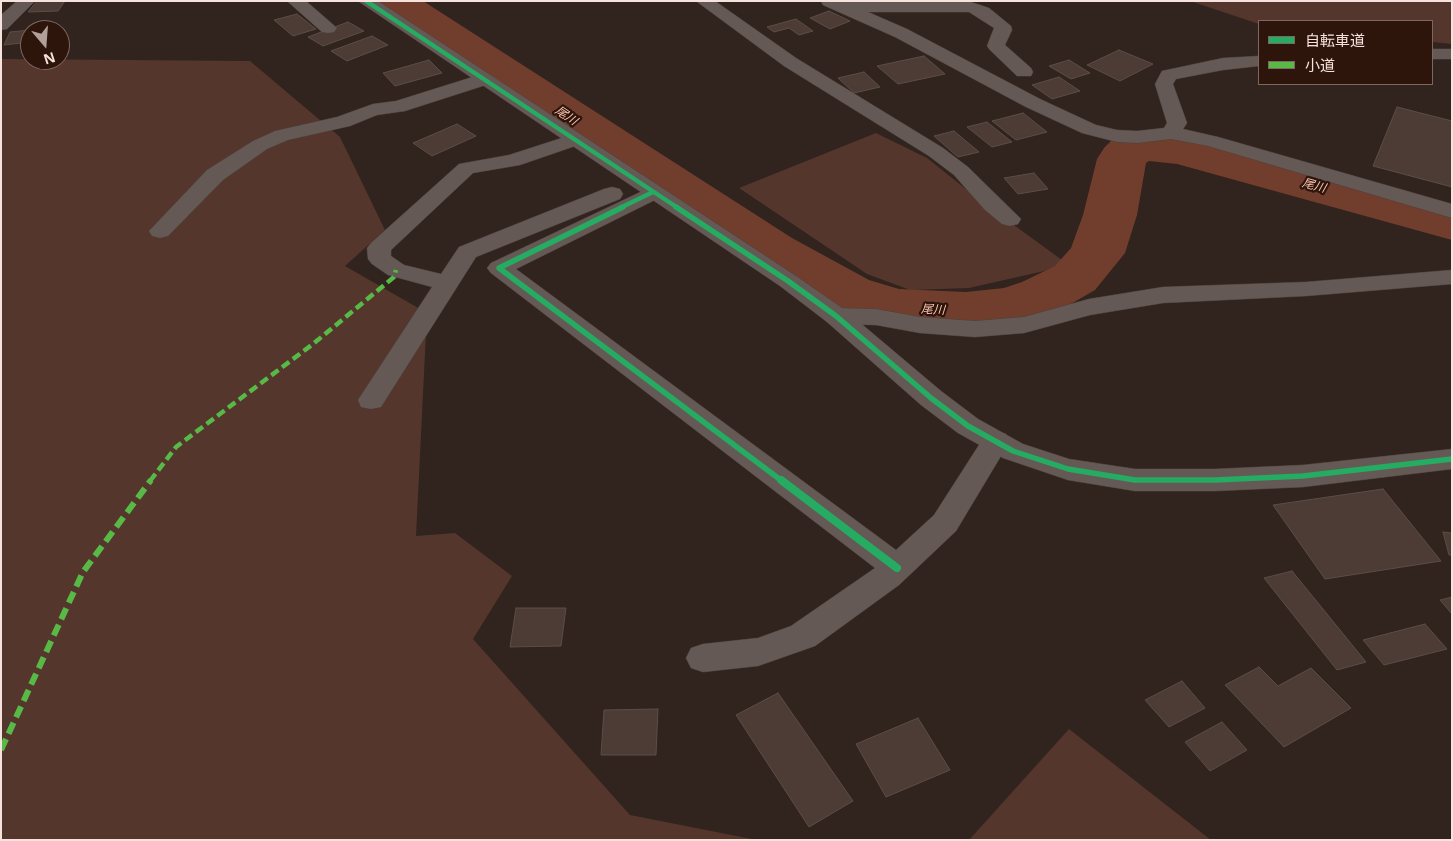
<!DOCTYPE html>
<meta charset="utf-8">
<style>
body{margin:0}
#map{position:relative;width:1453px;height:841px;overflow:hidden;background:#31231e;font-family:"Open Sans","Noto Sans JP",sans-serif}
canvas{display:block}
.frame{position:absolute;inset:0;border:2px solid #f6e3dd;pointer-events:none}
.legend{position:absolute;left:1258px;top:20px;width:175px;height:65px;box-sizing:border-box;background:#2e150c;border:1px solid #7e6760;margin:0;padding:6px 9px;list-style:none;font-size:15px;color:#f6e3dd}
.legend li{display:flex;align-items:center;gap:10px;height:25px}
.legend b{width:25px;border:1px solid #7e6760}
.north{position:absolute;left:20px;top:20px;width:50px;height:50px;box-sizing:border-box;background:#2e150c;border:1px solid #7e6760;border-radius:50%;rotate:162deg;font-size:14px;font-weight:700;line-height:20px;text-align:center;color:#f6e3dd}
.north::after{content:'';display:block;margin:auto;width:18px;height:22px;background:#b1a09a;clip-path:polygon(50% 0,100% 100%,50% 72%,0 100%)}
</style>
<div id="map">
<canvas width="1453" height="841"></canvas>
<div class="frame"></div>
<ul class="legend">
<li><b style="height:6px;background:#26ab63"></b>自転車道</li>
<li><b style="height:6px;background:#58b947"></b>小道</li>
</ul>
<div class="north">N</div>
</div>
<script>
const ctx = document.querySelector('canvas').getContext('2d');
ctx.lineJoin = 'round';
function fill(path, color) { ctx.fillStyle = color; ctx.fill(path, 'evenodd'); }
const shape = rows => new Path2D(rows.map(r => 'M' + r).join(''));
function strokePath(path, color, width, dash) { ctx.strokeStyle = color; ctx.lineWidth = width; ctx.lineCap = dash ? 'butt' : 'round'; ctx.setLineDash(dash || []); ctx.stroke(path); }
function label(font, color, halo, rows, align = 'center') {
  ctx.font = font + ' "Open Sans","Noto Sans JP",sans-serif'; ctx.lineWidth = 4.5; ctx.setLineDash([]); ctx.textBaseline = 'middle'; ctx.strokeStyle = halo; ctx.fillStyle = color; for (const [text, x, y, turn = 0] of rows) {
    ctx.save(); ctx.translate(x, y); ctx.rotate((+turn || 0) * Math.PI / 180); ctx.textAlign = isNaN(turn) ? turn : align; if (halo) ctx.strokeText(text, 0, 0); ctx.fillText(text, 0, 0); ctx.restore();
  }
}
fill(shape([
 [1190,1,1452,1,1452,44,1432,42,1432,21,1259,21,1259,24],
 [1,59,250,61,340,137,385,230,345,266,427,313,416,536,455,533,512,576,473,639,630,815,757,840,1,840],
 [876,133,927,158,981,201,1062,260,1053,269,969,288,910,290,867,274,739,188],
 [1069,729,1211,840,969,840]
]), '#54362c');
fill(shape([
 [378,1,423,1,792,238,869,280,899,289,966,292,1004,288,1022,282,1055,266,1071,248,1083,215,1097,159,1104,148,1113,139,1149,131,1198,138,1452,207,1452,240,1177,164,1149,161,1146,163,1137,215,1125,253,1095,290,1064,308,1010,325,966,330,895,327,827,306,752,262,398,23,378,1]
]), '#713e2d');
const building = shape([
 [37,1,65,1,58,11,28,12,37,1],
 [829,11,850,21,830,29,810,18,829,11],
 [297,14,316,29,293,36,274,20,297,14],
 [796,19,813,31,799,35,789,28,774,32,767,27,796,19],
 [348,22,364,31,323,46,308,37,348,22],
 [30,30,30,42,4,45,10,32,30,30],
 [372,36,388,45,347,61,331,51,372,36],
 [1119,50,1153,64,1120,81,1087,65,1119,50],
 [924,56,945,74,898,84,877,66,924,56],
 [429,60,442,73,395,86,383,73,429,60],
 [1069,60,1090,73,1071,79,1049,66,1069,60],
 [864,72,880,87,854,93,838,78,864,72],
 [1059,77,1080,91,1052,99,1032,85,1059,77],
 [1397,107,1452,121,1452,187,1373,166,1397,107],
 [1023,113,1047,132,1016,140,992,121,1023,113],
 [987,122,1012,142,992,147,967,127,987,122],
 [457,124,476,136,432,156,413,143,457,124],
 [954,131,979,152,958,157,934,136,954,131],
 [1034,173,1048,189,1018,194,1004,178,1034,173],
 [1383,489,1441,561,1325,579,1273,505,1383,489],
 [1443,532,1452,533,1452,555,1449,555,1443,532],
 [1292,571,1366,662,1337,670,1264,578,1292,571],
 [1452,597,1452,614,1440,600,1452,597],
 [516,608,566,608,561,646,510,647,516,608],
 [1425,624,1447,649,1384,665,1363,640,1425,624],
 [1259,667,1278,686,1311,668,1351,708,1284,747,1225,685,1259,667],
 [1182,681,1205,708,1169,727,1145,700,1182,681],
 [778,693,853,801,809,827,736,715,778,693],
 [658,709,656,755,601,755,604,710,658,709],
 [918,718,950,770,886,797,856,744,918,718],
 [1222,722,1247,750,1210,771,1185,742,1222,722]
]);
fill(building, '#4d3c36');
strokePath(building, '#5a4e48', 1);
const minor = shape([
 [17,1,35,1,7,29,1,30,1,15,17,1],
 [287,1,306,1,337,28,334,32,328,33,322,32,287,1],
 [696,1,715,1,796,58,943,148,968,167,1021,219,1018,224,1010,226,1002,224,985,210,954,175,929,156,784,66,696,1],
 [821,1,971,2,989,8,1011,26,1012,30,1005,45,1031,68,1033,72,1031,76,1017,76,990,50,987,46,994,28,969,12,868,12,907,29,1040,99,1096,125,1117,130,1137,131,1164,128,1167,123,1155,84,1162,71,1223,58,1259,56,1259,66,1223,70,1176,79,1173,84,1187,123,1183,129,1218,137,1452,204,1452,218,1208,146,1171,139,1137,143,1117,142,1082,133,1026,107,895,37,823,5,821,1],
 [1432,49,1452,49,1452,59,1432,59,1432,49],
 [482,74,489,76,491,80,489,84,405,111,377,115,350,126,288,140,267,149,223,180,168,236,160,238,152,236,149,231,207,170,253,141,275,131,337,117,373,104,396,101,482,74],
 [574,134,581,136,584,140,581,144,520,165,473,173,391,250,391,256,404,265,441,274,459,247,604,189,612,187,620,189,623,194,620,199,476,257,381,407,371,409,361,407,358,400,432,287,388,275,372,264,368,259,367,248,371,243,459,164,509,155,574,134],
 [653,186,661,187,664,192,661,197,516,269,896,550,934,515,986,434,996,431,1006,434,1010,441,956,531,899,585,815,646,758,666,703,672,691,668,686,658,691,648,703,644,758,638,791,626,875,568,491,273,487,268,491,263,653,186],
 [1452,270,1452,284,1306,296,1163,303,1090,315,1024,333,975,337,920,333,876,325,836,324,827,322,824,316,827,310,836,308,876,309,920,317,975,321,1024,317,1089,299,1163,287,1306,282,1452,270]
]);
const tertiary = shape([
 [358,1,378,1,796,276,845,310,941,391,978,419,1023,444,1069,459,1135,469,1215,469,1303,465,1452,449,1452,469,1303,487,1215,491,1135,491,1068,480,1003,458,958,433,921,405,827,322,780,286,358,1]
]);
strokePath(minor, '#4c403c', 1);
strokePath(tertiary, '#4c403c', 1);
fill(minor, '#645955');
fill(tertiary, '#645955');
strokePath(shape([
 [150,481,176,447,313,344,394,277,396,270]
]), '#58b947', 4.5, [9, 4.5]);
strokePath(shape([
 [1,750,83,572,151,480]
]), '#58b947', 6, [12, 6]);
strokePath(shape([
 [366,1,678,208],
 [620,208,653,192]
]), '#26ab63', 4.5);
strokePath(shape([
 [623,207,499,268,782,481],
 [676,207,788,281,836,316,931,398,968,426,1013,451,1068,469,1135,480,1215,480,1303,476,1452,459]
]), '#26ab63', 5.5);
strokePath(shape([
 [781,480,897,568]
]), '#26ab63', 8);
label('italic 12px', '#fec8b6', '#2e150c', [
 ["尾川",566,116,34],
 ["尾川",1314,186,15],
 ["尾川",933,310,3]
]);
</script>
